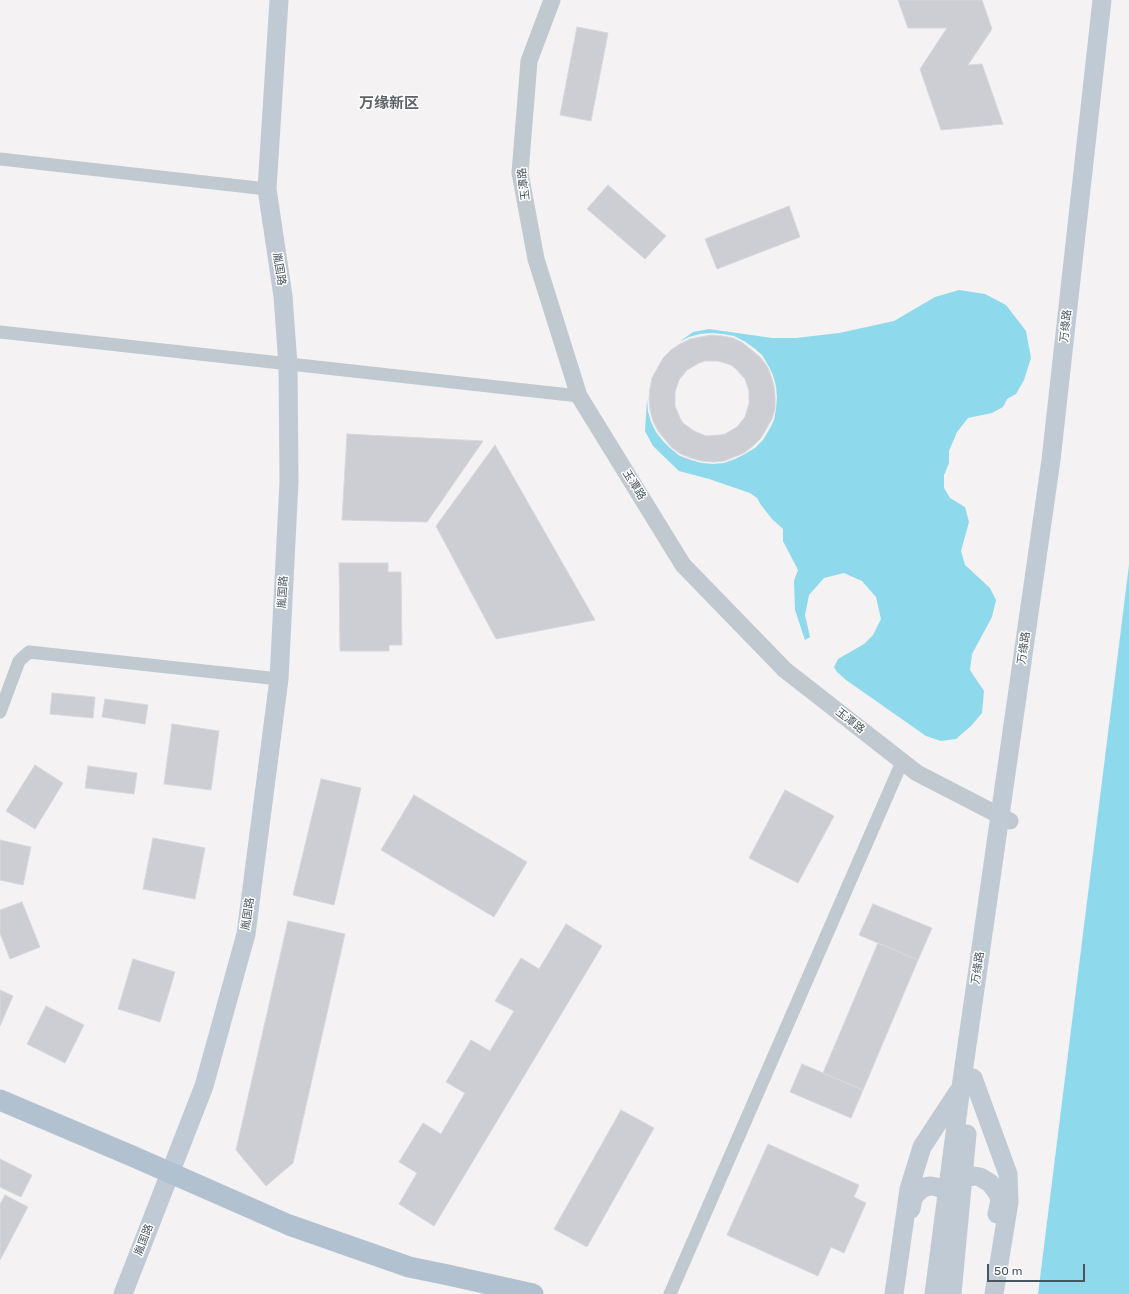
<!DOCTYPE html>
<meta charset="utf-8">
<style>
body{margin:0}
#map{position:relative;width:1129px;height:1294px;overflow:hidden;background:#f4f2f2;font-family:Rubik,sans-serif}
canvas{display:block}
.scale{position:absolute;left:987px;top:1264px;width:98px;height:18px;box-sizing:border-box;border:2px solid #49555f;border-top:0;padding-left:5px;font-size:12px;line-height:14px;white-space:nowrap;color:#49555f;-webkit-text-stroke:3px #fff;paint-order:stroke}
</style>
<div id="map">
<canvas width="1129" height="1294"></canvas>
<div class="scale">50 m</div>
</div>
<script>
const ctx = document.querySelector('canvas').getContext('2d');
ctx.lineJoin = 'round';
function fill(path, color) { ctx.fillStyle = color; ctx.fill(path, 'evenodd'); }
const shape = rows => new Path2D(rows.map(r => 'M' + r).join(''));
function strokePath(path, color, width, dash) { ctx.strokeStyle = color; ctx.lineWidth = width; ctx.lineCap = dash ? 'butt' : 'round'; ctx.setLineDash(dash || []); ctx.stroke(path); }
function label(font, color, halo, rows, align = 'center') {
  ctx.font = font + ' Rubik,"Noto Sans SC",sans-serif'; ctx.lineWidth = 3; ctx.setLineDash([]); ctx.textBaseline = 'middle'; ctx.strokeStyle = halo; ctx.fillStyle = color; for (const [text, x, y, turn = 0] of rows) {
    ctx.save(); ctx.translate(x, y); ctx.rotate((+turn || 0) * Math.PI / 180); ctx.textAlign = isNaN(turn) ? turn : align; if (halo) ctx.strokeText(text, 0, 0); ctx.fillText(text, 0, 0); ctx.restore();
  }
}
fill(shape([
 [959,290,985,294,1006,305,1026,331,1031,358,1024,380,1016,394,1007,399,1003,407,992,413,968,418,957,432,949,451,949,463,944,475,944,488,950,498,965,507,969,522,961,551,965,565,990,588,996,600,992,617,972,654,970,670,984,691,982,713,971,726,956,739,941,741,926,736,846,680,837,672,834,667,838,659,864,644,873,635,881,619,876,597,862,581,844,573,824,578,809,595,805,615,810,637,805,640,795,610,794,581,798,570,783,541,783,529,772,519,761,505,757,498,750,493,709,479,679,471,653,446,645,431,647,399,648,411,651,422,656,432,663,441,671,449,680,456,691,460,702,463,713,464,724,463,735,459,745,454,755,448,763,440,769,430,774,420,776,409,777,397,776,386,773,375,768,365,762,355,754,348,744,341,734,336,723,334,711,333,700,334,689,337,679,342,693,332,709,329,772,338,796,338,839,333,894,321,935,297],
 [1129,565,1129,1294,1038,1294]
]), '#8fd9ed');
const building = shape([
 [898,0,982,0,992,29,968,65,982,64,1003,124,941,130,920,69,947,28,908,28,898,0],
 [577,27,608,33,591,121,560,115,577,27],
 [608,185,666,236,645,259,587,209,608,185],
 [789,206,800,237,717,269,705,239,789,206],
 [711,335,722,336,733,338,743,343,760,357,767,366,771,376,774,386,775,397,775,409,772,419,761,438,753,446,744,453,724,461,713,462,702,461,691,458,681,454,672,448,658,431,653,421,650,410,649,399,650,388,652,378,663,358,671,350,680,344,690,339,711,335],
 [705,361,718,361,731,365,736,369,745,379,749,391,749,404,745,417,737,427,725,434,719,435,706,436,694,431,683,423,680,418,675,406,675,392,679,380,687,370,699,363,705,361],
 [347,434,483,441,427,522,342,520,347,434],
 [495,445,595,620,496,639,436,526,495,445],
 [339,563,388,563,388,572,401,572,402,645,389,645,389,651,340,651,339,563],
 [52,693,95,697,93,718,50,714,52,693],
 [105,699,148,705,145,724,102,717,105,699],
 [172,724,219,731,211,790,164,784,172,724],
 [35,765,63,783,35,829,6,811,35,765],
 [88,766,137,773,134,794,85,788,88,766],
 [321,779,361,788,334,905,293,895,321,779],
 [785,790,834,816,798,883,749,858,785,790],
 [414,795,527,862,494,917,381,850,414,795],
 [153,838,205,848,195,899,143,889,153,838],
 [0,840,31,847,23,885,0,880,0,840],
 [22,902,40,947,10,959,0,933,0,910,22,902],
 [873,904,932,928,918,960,859,935,873,904],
 [288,921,345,934,293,1163,266,1186,236,1150,288,921],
 [566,924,602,946,434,1226,399,1204,417,1173,399,1162,423,1123,441,1134,465,1093,446,1082,471,1040,490,1051,514,1011,495,1001,521,958,539,969,566,924],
 [878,943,918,960,863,1090,823,1073,878,943],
 [133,959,175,972,160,1022,118,1009,133,959],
 [0,990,13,996,0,1026,0,990],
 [46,1006,84,1025,65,1063,27,1044,46,1006],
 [802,1064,863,1090,851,1118,790,1092,802,1064],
 [621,1110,654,1128,587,1247,554,1229,621,1110],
 [768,1144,859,1185,854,1197,866,1203,844,1253,831,1247,818,1276,727,1235,768,1144],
 [0,1159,32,1175,21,1197,0,1187,0,1159],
 [5,1195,28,1207,0,1260,0,1204,5,1195]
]);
fill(building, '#ccced4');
strokePath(building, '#d6d8dd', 1);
strokePath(shape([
 [0,159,267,189],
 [0,332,579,396],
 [0,712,19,661,29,652,279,679],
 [670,1294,902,762]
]), '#c0c9d0', 13);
strokePath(shape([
 [552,0,529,61,520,173,536,259,579,396,683,565,785,670,917,773,1010,821]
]), '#c0c9d0', 17);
strokePath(shape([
 [973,1078,1008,1174,1009,1202,994,1294],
 [963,1178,974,1176,980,1177,990,1183,998,1194,1000,1200,997,1214],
 [911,1209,913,1199,916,1194,924,1187,931,1186,937,1187,943,1189,947,1193],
 [123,1294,204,1086,246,934,279,679,289,482,288,365,283,296,267,189,279,0],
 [894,1294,909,1189,922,1147,958,1092],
 [934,1294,961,1087,1051,460,1102,0],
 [952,1294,967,1134]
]), '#c0cad5', 19);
strokePath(shape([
 [0,1100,132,1156,289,1225,409,1267,448,1275,533,1294]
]), '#b2c1d0', 21);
label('11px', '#49555f', '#fff', [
 ["玉潭路",524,184,-97],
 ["胤国路",279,269,81],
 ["万缘路",1066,326,-84],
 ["玉潭路",634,485,58],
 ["胤国路",283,592,-87],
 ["万缘路",1024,648,-82],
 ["玉潭路",850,721,38],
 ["胤国路",248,914,-82],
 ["万缘路",978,968,-82],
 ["胤国路",144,1240,-69]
]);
label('bold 15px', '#5e6267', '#fff', [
 ["万缘新区",389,104]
]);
</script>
